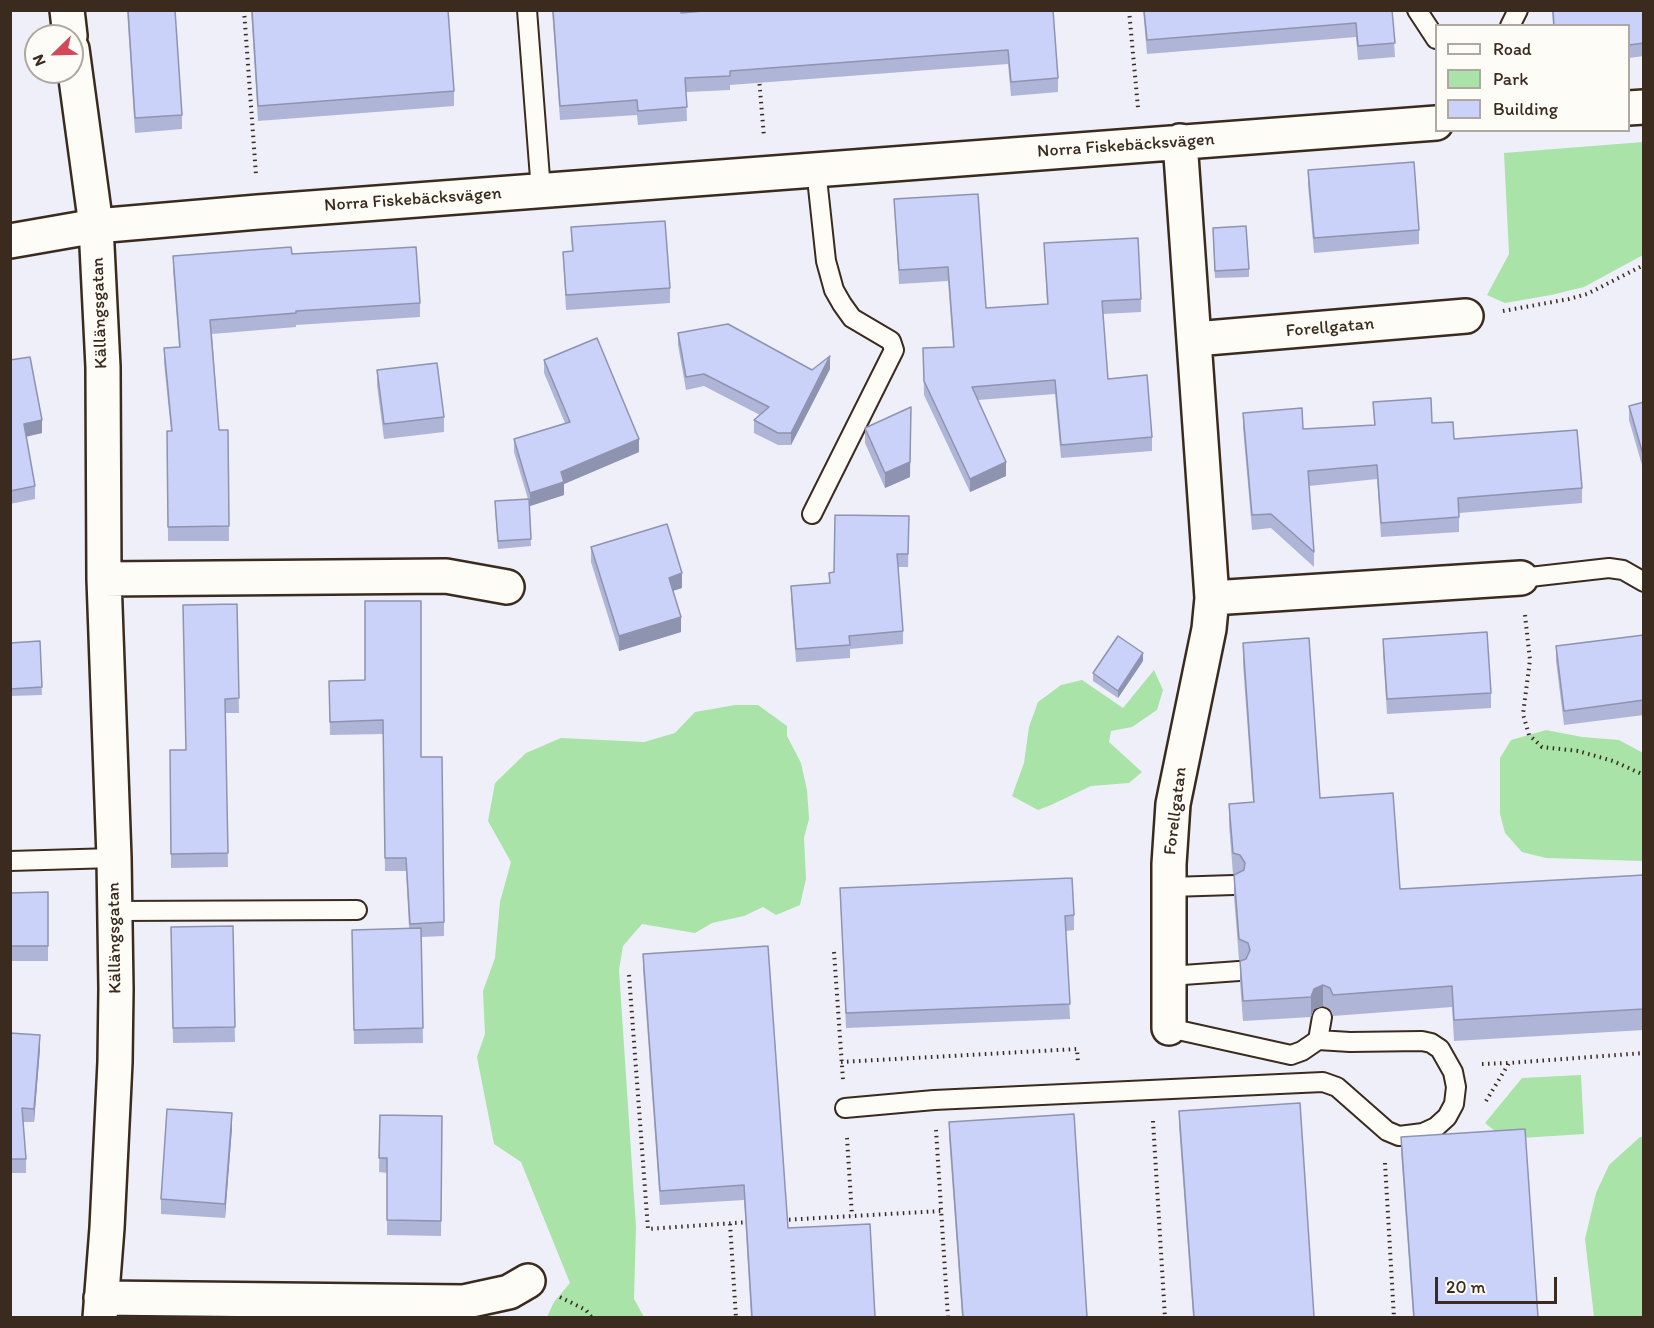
<!DOCTYPE html>
<meta charset="utf-8">
<style>
body{margin:0}
#map{position:relative;width:1654px;height:1328px;overflow:hidden;background:#eeeff8;font-family:Itim,sans-serif}
canvas{display:block}
.frame{position:absolute;inset:0;border:12px solid #3b2a1e;pointer-events:none}
.legend{position:absolute;left:1435px;top:24px;width:195px;height:108px;box-sizing:border-box;background:#fdfcf7;border:2px solid #afa8a0;margin:0;padding:8px 10px;list-style:none;font-size:18px;color:#3b2a1e}
.legend li{display:flex;align-items:center;gap:12px;height:30px}
.legend b{width:30px;border:2px solid #afa8a0}
.north{position:absolute;left:24px;top:24px;width:60px;height:60px;box-sizing:border-box;background:#fdfcf7;border:2px solid #afa8a0;border-radius:50%;rotate:247deg;font-size:16px;font-weight:700;line-height:24px;text-align:center;color:#3b2a1e}
.north::after{content:'';display:block;margin:auto;width:21px;height:27px;background:#d1495b;clip-path:polygon(50% 0,100% 100%,50% 72%,0 100%)}
.scale{position:absolute;left:1435px;top:1277px;width:122px;height:27px;box-sizing:border-box;border:3px solid #3b2a1e;border-top:0;padding-left:8px;font-size:18px;line-height:21px;white-space:nowrap;color:#3b2a1e;-webkit-text-stroke:4px #fdfcf7;paint-order:stroke}
</style>
<div id="map">
<canvas width="1654" height="1328"></canvas>
<div class="frame"></div>
<ul class="legend">
<li><b style="height:8px;background:#fdfcf7"></b>Road</li>
<li><b style="height:16px;background:#a9e3a8"></b>Park</li>
<li><b style="height:16px;background:#cbd2fa"></b>Building</li>
</ul>
<div class="north">N</div>
<div class="scale">20 m</div>
</div>
<script>
const ctx = document.querySelector('canvas').getContext('2d');
ctx.lineJoin = 'round';
function fill(path, color) { ctx.fillStyle = color; ctx.fill(path, 'evenodd'); }
const shape = rows => new Path2D(rows.map(r => 'M' + r).join(''));
function strokePath(path, color, width, dash) { ctx.strokeStyle = color; ctx.lineWidth = width; ctx.lineCap = dash ? 'butt' : 'round'; ctx.setLineDash(dash || []); ctx.stroke(path); }
function label(font, color, halo, rows, align = 'center') {
  ctx.font = font + ' Itim,sans-serif'; ctx.lineWidth = 5; ctx.setLineDash([]); ctx.textBaseline = 'middle'; ctx.strokeStyle = halo; ctx.fillStyle = color; for (const [text, x, y, turn = 0] of rows) {
    ctx.save(); ctx.translate(x, y); ctx.rotate((+turn || 0) * Math.PI / 180); ctx.textAlign = isNaN(turn) ? turn : align; if (halo) ctx.strokeText(text, 0, 0); ctx.fillText(text, 0, 0); ctx.restore();
  }
}
fill(shape([
 [1643,142,1643,255,1584,287,1551,295,1505,303,1487,295,1509,254,1504,153],
 [1154,670,1163,690,1157,710,1132,727,1111,731,1109,742,1142,772,1129,783,1091,786,1051,805,1038,810,1012,796,1024,763,1029,727,1038,702,1061,685,1082,680,1123,708],
 [735,705,758,705,787,726,787,736,801,763,807,790,809,819,804,838,806,879,800,905,776,915,763,907,744,916,712,923,695,933,642,924,623,946,619,970,636,1227,634,1299,644,1317,547,1317,554,1302,570,1283,521,1162,494,1144,477,1057,485,1034,483,991,495,958,500,902,511,862,488,821,495,783,526,753,561,738,644,742,675,733,695,712],
 [1546,730,1582,737,1619,740,1643,753,1643,861,1546,858,1522,852,1505,833,1500,814,1500,758,1511,740],
 [1581,1075,1584,1134,1505,1139,1485,1123,1522,1078],
 [1640,1137,1643,1137,1643,1317,1594,1317,1585,1239,1596,1193,1609,1165]
]), '#a9e3a8');
const lane = shape([
 [527,10,541,191],
 [1417,10,1436,39],
 [1510,26,1518,10],
 [812,514,894,350,891,341,852,318,842,304,834,290,826,261,816,169],
 [1521,578,1609,568,1623,570,1644,582],
 [10,861,114,858],
 [1170,887,1234,885],
 [114,911,357,910],
 [1169,976,1239,971],
 [1169,1028,1291,1055,1302,1051,1318,1040,1322,1017],
 [845,1108,934,1100,1323,1082,1337,1087,1387,1131,1399,1136,1423,1133,1436,1127,1447,1117,1454,1104,1456,1087,1453,1072,1440,1049,1431,1043,1422,1041,1350,1042,1318,1040]
]);
const street = shape([
 [67,10,70,36],
 [72,49,96,226,103,367,104,579,114,858,116,989,115,1062,107,1228,100,1318],
 [1628,108,1644,107],
 [10,241,96,226,258,212,1436,123],
 [1195,339,1466,316],
 [104,579,446,576,507,587],
 [1212,598,1521,578],
 [1169,1028,1169,864,1173,804,1209,629,1212,598,1180,141],
 [101,1298,463,1302,509,1292,528,1281]
]);
strokePath(lane, '#3b2a1e', 22);
strokePath(street, '#3b2a1e', 38);
strokePath(shape([
 [244,10,256,175],
 [1129,10,1138,108],
 [759,78,764,137],
 [1503,311,1569,299,1587,294,1644,265],
 [1525,615,1530,660,1523,714,1529,735,1542,747,1578,751,1613,761,1644,775],
 [834,952,843,1080],
 [629,975,648,1229,749,1222],
 [841,1062,1077,1049,1078,1064],
 [1482,1064,1508,1063],
 [1486,1101,1509,1063,1644,1053],
 [1153,1121,1165,1318],
 [936,1130,948,1318],
 [847,1138,852,1216],
 [1385,1163,1394,1318],
 [783,1220,941,1211],
 [730,1224,736,1318],
 [560,1297,586,1310,592,1318]
]), '#3b2a1e', 4, [1.5, 4.5]);
strokePath(lane, '#fdfcf7', 18);
strokePath(street, '#fdfcf7', 33);
fill(shape([
 [127,10,175,10,182,115,182,129,135,133],
 [251,10,454,91,454,106,258,121],
 [552,10,681,10,681,13,1053,10,1058,78,1058,92,1011,96,1008,64,730,85,730,90,686,92,687,121,638,125,637,115,560,120],
 [1143,10,1392,10,1395,57,1358,60,1356,37,1147,54],
 [1552,10,1644,10,1644,56,1629,58,1629,26,1553,26],
 [1308,170,1419,230,1419,244,1314,253,1308,185],
 [894,199,986,308,1047,304,1044,243,1141,299,1141,312,1103,314,1108,379,1152,437,1152,451,1061,458,1055,394,978,400,1006,476,970,492,924,395,923,348,953,347,948,281,899,284],
 [571,227,670,288,670,303,566,310,563,252,572,251],
 [1213,236,1249,269,1249,277,1215,278],
 [292,254,420,303,420,317,296,325,296,327,212,334,219,430,228,430,229,541,168,541,167,431,171,431,164,363,164,348,179,347,173,270,173,256],
 [678,333,812,370,830,369,791,445,778,445,754,433,754,420,760,415,704,386,686,390,678,345],
 [10,360,42,433,26,437,35,486,35,499,10,504],
 [544,360,639,452,564,484,564,495,530,506,529,500,531,546,498,549,495,508,528,499,514,452,514,439,565,423,544,373],
 [377,370,444,417,444,432,384,439,377,385],
 [1373,402,1432,423,1454,439,1582,488,1582,503,1459,513,1459,532,1381,537,1377,479,1309,486,1314,552,1314,567,1271,528,1252,530,1243,428,1243,413,1303,429,1374,425],
 [1644,402,1644,472,1629,420,1629,406],
 [865,428,910,477,885,488,865,443],
 [909,516,908,567,898,567,903,631,903,644,850,649,850,658,796,662,791,598,791,586,829,583,829,573,834,572],
 [591,547,682,588,673,591,681,632,619,651,591,562],
 [237,604,239,713,225,713,228,867,171,868,170,750,185,750],
 [1644,635,1644,715,1564,725,1556,661,1556,646],
 [1383,639,1491,693,1491,708,1387,714,1383,653],
 [40,641,42,695,10,696,10,643],
 [1243,643,1320,798,1400,889,1644,875,1644,1030,1454,1041,1452,1007,1333,1016,1330,1009,1323,1006,1314,1009,1311,1017,1243,1021,1240,982,1240,961,1241,961,1239,960,1234,896,1234,875,1236,875,1233,874,1229,825,1229,804,1253,802,1243,664],
 [1143,661,1118,698,1093,681,1093,673],
 [365,680,421,757,444,922,444,936,421,937,423,1043,354,1044,352,945,409,928,406,871,385,871,383,734,330,735,329,681],
 [840,888,1074,915,1074,930,1066,931,1070,1019,846,1028],
 [48,892,48,961,10,961,10,893],
 [233,926,235,1042,173,1043,171,927],
 [643,954,788,1228,875,1317,751,1317,744,1200,660,1205,643,969],
 [10,1033,40,1049,34,1122,23,1122,26,1159,26,1173,10,1173],
 [1179,1111,1314,1317,1193,1317,1179,1126],
 [380,1115,442,1116,441,1236,387,1235,387,1173,379,1172],
 [949,1122,1087,1317,962,1317,949,1137],
 [232,1128,225,1218,161,1214,161,1199],
 [1401,1137,1538,1317,1413,1317,1401,1152]
]), '#afb5d7');
fill(shape([
 [830,356,830,369,791,445,791,433],
 [911,407,910,477,885,488,885,473],
 [42,420,42,433,24,437,24,424],
 [639,439,639,452,564,484,564,495,530,506,530,493,561,472],
 [1006,462,1006,476,970,492,970,479],
 [682,573,682,588,669,592,669,578],
 [681,617,681,632,619,651,619,636],
 [1143,653,1143,661,1118,698,1118,691],
 [1323,985,1323,1006,1314,1009,1311,1017,1311,997,1314,989],
 [40,1035,40,1049,34,1122,34,1109],
 [232,1113,232,1128,225,1218,225,1204]
]), '#8e93af');
const building = shape([
 [128,10,175,10,182,115,135,118,128,10],
 [252,10,448,10,454,91,258,106,252,10],
 [553,10,681,10,681,13,715,10,1053,10,1058,78,1011,82,1008,50,730,71,730,76,685,78,687,107,638,111,637,100,560,106,553,10],
 [1144,10,1392,10,1395,43,1358,46,1356,23,1147,40,1144,10],
 [1553,10,1644,10,1644,43,1629,45,1629,26,1554,26,1553,10],
 [1414,162,1419,230,1314,238,1308,170,1414,162],
 [978,194,986,308,1048,304,1044,243,1138,238,1141,299,1102,301,1108,379,1147,375,1152,437,1061,445,1055,380,972,387,1006,462,970,479,924,381,923,348,954,347,948,267,899,270,894,199,978,194],
 [665,221,670,288,566,295,563,252,573,251,571,227,665,221],
 [1246,226,1249,269,1215,271,1213,228,1246,226],
 [291,247,292,254,416,247,420,303,296,311,296,313,210,320,219,430,228,430,229,526,168,527,167,431,172,431,164,348,180,347,173,256,291,247],
 [728,324,812,370,830,356,791,433,778,433,754,420,769,407,704,374,686,377,678,333,728,324],
 [597,338,639,439,561,472,564,482,530,493,514,439,570,422,544,360,597,338],
 [30,357,42,420,24,424,35,486,10,491,10,360,30,357],
 [437,363,444,417,384,424,377,370,437,363],
 [1431,398,1432,423,1453,422,1454,439,1577,430,1582,488,1458,498,1459,517,1381,523,1377,465,1308,471,1314,552,1271,514,1252,515,1243,413,1302,408,1303,429,1375,425,1373,402,1431,398],
 [1644,402,1644,458,1629,406,1644,402],
 [911,407,910,462,885,473,865,428,911,407],
 [529,499,531,539,498,541,495,501,529,499],
 [835,515,909,516,908,554,897,554,903,631,849,636,850,645,796,649,791,586,830,583,829,573,834,572,835,515],
 [667,524,682,573,669,578,681,617,619,636,591,547,667,524],
 [365,601,421,601,421,757,442,757,444,922,410,924,406,858,385,858,383,720,330,722,329,681,365,680,365,601],
 [237,604,239,698,225,699,228,853,171,854,170,750,186,750,183,605,237,604],
 [1487,632,1491,693,1387,699,1383,639,1487,632],
 [1644,635,1644,700,1564,711,1556,646,1644,635],
 [1118,636,1143,653,1118,691,1093,673,1118,636],
 [1309,638,1320,798,1393,793,1400,889,1644,875,1644,1009,1454,1020,1452,986,1333,995,1330,988,1323,985,1314,989,1311,997,1243,1001,1240,961,1246,959,1250,950,1248,943,1239,939,1234,875,1244,870,1245,863,1240,855,1233,853,1229,804,1254,802,1243,643,1309,638],
 [40,641,42,687,10,689,10,643,40,641],
 [1072,878,1074,915,1065,916,1070,1004,846,1013,840,888,1072,878],
 [48,892,48,946,10,946,10,893,48,892],
 [233,926,235,1027,173,1028,171,927,233,926],
 [421,928,423,1028,354,1030,352,930,421,928],
 [768,946,788,1228,870,1224,875,1317,752,1317,744,1185,660,1191,643,954,768,946],
 [10,1033,40,1035,34,1109,22,1108,26,1159,10,1159,10,1033],
 [1300,1103,1314,1317,1194,1317,1179,1111,1300,1103],
 [167,1109,232,1113,225,1204,161,1199,167,1109],
 [1074,1114,1087,1317,963,1317,949,1122,1074,1114],
 [380,1115,442,1116,441,1221,387,1220,387,1158,379,1158,380,1115],
 [1525,1129,1538,1317,1414,1317,1401,1137,1525,1129]
]);
fill(building, '#cbd2fa');
strokePath(building, '#8e93af', 1.5);
label('18px', '#3b2a1e', '#fdfcf7', [
 ["Norra Fiskebäcksvägen",1126,146,-4],
 ["Norra Fiskebäcksvägen",413,200,-4],
 ["Källängsgatan",100,313,-92],
 ["Forellgatan",1330,328,-5],
 ["Forellgatan",1176,811,-83],
 ["Källängsgatan",115,938,-91]
]);
</script>
